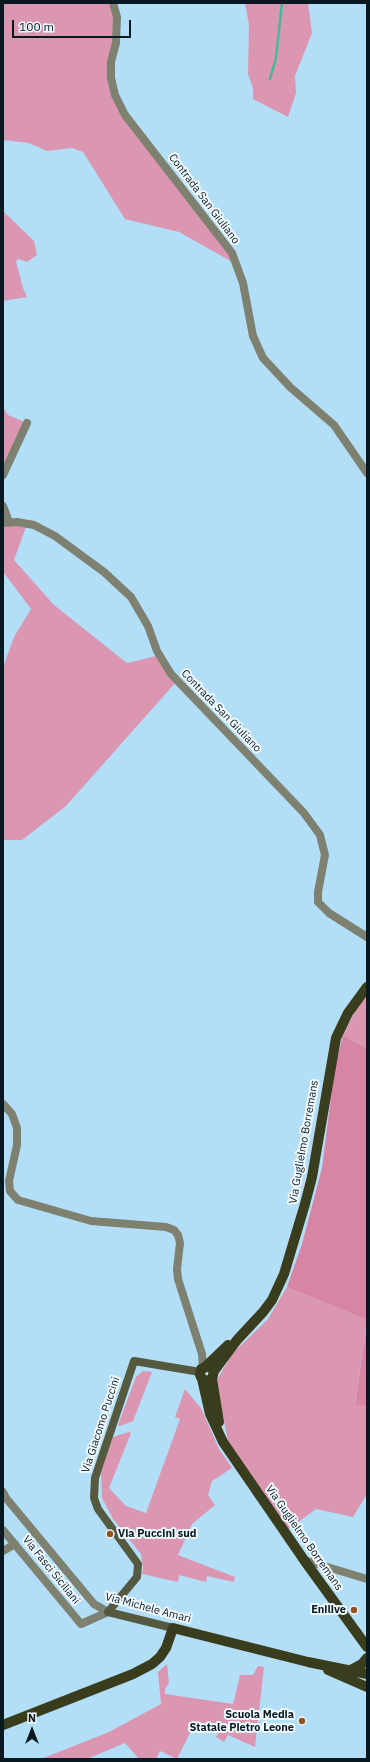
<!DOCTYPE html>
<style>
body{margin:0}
#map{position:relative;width:370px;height:1762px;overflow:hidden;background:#b2def8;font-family:"IBM Plex Sans",sans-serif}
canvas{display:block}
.frame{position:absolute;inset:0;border:4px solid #081922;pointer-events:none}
.north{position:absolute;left:12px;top:1710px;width:40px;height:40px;-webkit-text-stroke:3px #f0f9fe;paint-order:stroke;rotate:0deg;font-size:11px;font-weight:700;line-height:16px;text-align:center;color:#081922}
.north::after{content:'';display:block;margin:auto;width:14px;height:18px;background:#081922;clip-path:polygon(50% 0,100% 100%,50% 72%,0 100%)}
.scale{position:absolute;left:12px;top:20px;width:119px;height:18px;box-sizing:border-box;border:2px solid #081922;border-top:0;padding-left:5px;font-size:12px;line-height:14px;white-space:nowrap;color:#081922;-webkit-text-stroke:3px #f0f9fe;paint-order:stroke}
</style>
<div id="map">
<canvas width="370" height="1762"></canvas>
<div class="frame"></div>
<div class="north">N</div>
<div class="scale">100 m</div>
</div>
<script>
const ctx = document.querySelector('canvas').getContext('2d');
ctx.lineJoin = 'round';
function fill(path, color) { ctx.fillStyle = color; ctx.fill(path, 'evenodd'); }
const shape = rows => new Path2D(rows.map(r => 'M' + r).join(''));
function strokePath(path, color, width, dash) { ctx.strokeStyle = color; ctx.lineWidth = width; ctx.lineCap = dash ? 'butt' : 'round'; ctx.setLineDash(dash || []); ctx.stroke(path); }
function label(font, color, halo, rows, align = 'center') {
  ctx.font = font + ' "IBM Plex Sans",sans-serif'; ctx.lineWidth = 4; ctx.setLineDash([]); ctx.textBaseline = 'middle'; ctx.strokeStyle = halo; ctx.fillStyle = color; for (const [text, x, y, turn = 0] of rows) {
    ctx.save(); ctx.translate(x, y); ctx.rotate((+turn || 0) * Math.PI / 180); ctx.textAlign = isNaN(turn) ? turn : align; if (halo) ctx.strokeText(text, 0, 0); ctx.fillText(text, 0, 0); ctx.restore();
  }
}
fill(shape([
 [3,3,113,3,117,17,111,62,115,95,236,264,179,232,125,219,83,152,72,148,47,151,29,143,3,140],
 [245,3,308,3,312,33,295,76,296,93,288,117,253,99,253,88,248,74,249,25],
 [3,211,34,241,37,255,27,262,19,259,16,261,23,288,27,297,3,301],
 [3,407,8,415,27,423,3,475],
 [4,523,27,524,14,560,54,605,127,663,160,655,177,681,66,806,22,840,3,840,3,667,14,637,31,609,4,573],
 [367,995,367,1049,343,1035,359,1004],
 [287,1287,367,1320,355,1404,367,1405,367,1494,353,1517,316,1509,286,1531,228,1441,216,1381,233,1353,268,1319],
 [143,1371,152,1372,133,1421,120,1426,118,1425,136,1377],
 [185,1389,201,1408,219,1449,232,1468,212,1481,208,1495,215,1505,192,1524,178,1555,235,1577,234,1582,207,1576,206,1582,179,1575,178,1582,142,1574,143,1568,141,1554,113,1519,102,1498,101,1473,113,1437,129,1432,131,1433,109,1488,126,1506,146,1513,180,1419,175,1417],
 [167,1664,169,1683,165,1689,165,1694,233,1704,240,1675,253,1675,258,1666,264,1667,255,1747,228,1735,224,1742,216,1737,218,1734,195,1723,177,1759,160,1751,156,1759,139,1759,125,1743,87,1759,41,1759,109,1732,161,1704,158,1672]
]), '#db97b1');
fill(shape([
 [343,1035,367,1049,367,1320,287,1287,302,1244,322,1168,335,1066],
 [367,1322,367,1405,355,1405]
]), '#d784a5');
strokePath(shape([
 [270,79,276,58,282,3]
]), '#47b89d', 2.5);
strokePath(shape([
 [113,3,117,17,116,43,111,62,111,78,115,95,125,115,232,253,243,283,253,336,263,358,290,387,334,425,367,473],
 [3,475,27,423],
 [3,506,9,522],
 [3,523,17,522,34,525,55,536,104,572,131,597,148,626,157,651,171,674,304,813,320,835,325,855,318,892,318,902,329,913,367,937],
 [3,1104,12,1114,17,1128,17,1145,9,1181,10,1191,18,1200,91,1221,166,1227,174,1230,178,1235,180,1243,177,1269,178,1279,202,1354,203,1367],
 [3,1492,6,1498,94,1604,108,1612],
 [3,1530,81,1624,108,1612],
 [3,1551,15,1544],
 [304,1560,367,1579]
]), '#7e816f', 8);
strokePath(shape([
 [173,1628,108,1612,137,1577,138,1564,98,1509,94,1498,95,1478,134,1361,200,1372]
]), '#55593f', 8);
strokePath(shape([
 [206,1366,228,1345],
 [214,1371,237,1340,263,1312,272,1300,284,1274,305,1204,312,1177,336,1038,348,1013,367,987],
 [202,1379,210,1414,223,1442,304,1560,367,1647],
 [212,1379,207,1381,202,1379,200,1375,201,1369,209,1366,214,1371,212,1379,219,1422],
 [328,1670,367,1687],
 [351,1670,362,1664,367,1658],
 [3,1725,133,1674,152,1664,160,1657,166,1648,173,1628,308,1662,367,1674]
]), '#393d1d', 10);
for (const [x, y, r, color] of [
 [110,1534,4,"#955320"],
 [354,1610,4,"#955320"],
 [302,1721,4,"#955320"]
]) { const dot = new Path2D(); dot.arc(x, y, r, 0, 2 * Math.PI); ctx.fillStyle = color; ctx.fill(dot); strokePath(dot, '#f0f9fe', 1.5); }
label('11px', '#081922', '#f0f9fe', [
 ["Contrada San Giuliano",204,199,53],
 ["Contrada San Giuliano",221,711,46],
 ["Via Guglielmo Borremans",304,1142,-80],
 ["Via Giacomo Puccini",101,1425,-72],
 ["Via Guglielmo Borremans",304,1538,55],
 ["Via Fasci Siciliani",51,1570,51],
 ["Via Michele Amari",148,1608,15]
]);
label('bold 11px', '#081922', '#f0f9fe', [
 ["Via Puccini sud",118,1534,"left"],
 ["Enilive",346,1610],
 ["Scuola Media",294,1715],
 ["Statale Pietro Leone",294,1728]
], 'right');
</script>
